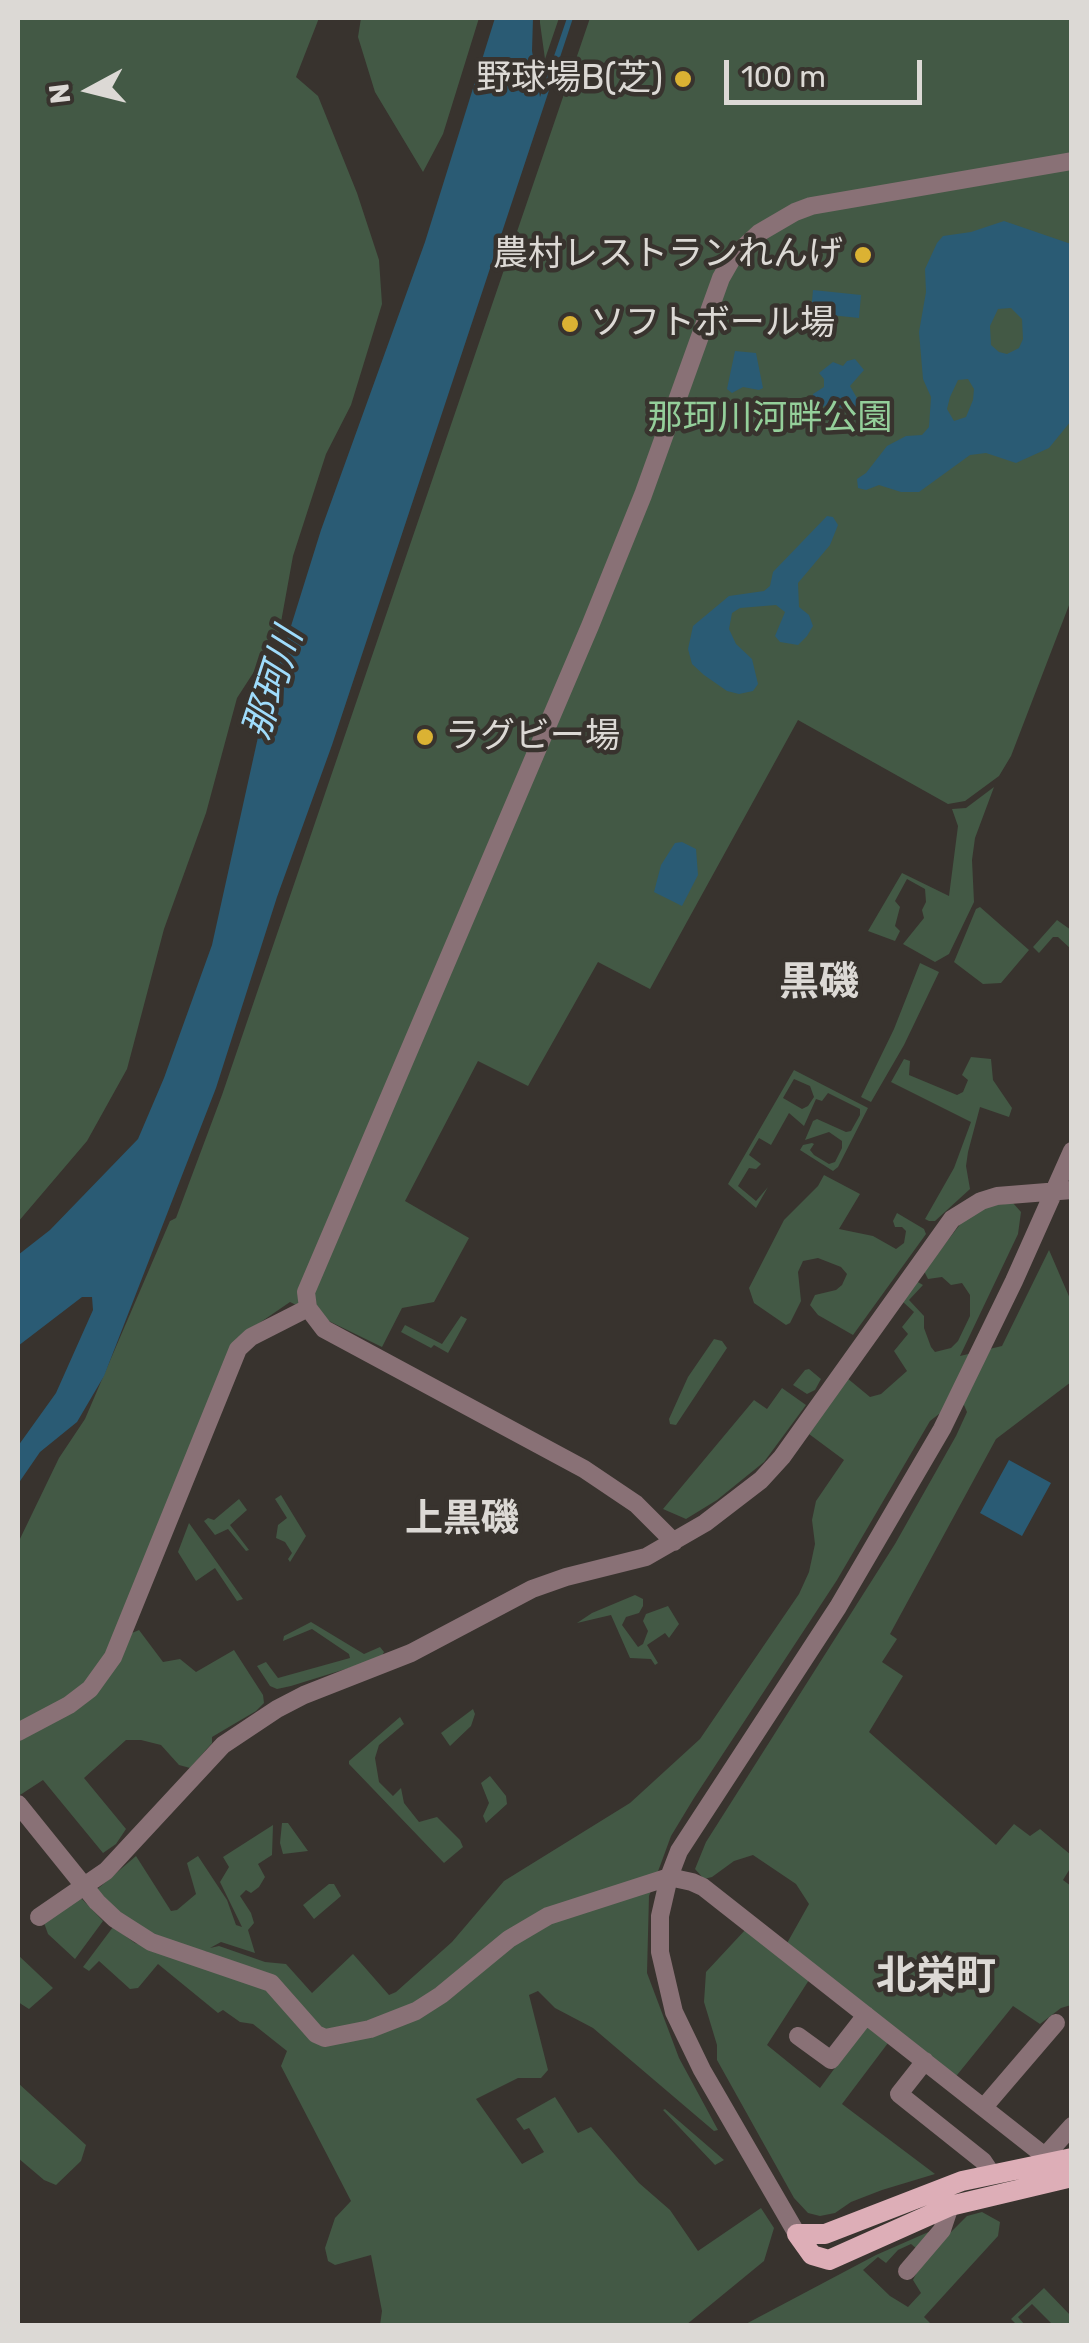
<!DOCTYPE html>
<meta charset="utf-8">
<style>
body{margin:0}
#map{position:relative;width:1089px;height:2343px;overflow:hidden;background:#38332e;font-family:Rubik,sans-serif}
canvas{display:block}
.frame{position:absolute;inset:0;border:20px solid #dcd9d5;pointer-events:none}
.north{position:absolute;left:40px;top:40px;width:100px;height:100px;-webkit-text-stroke:8px #38332e;paint-order:stroke;rotate:263deg;font-size:28px;font-weight:700;line-height:40px;text-align:center;color:#dcd9d5}
.north::after{content:'';display:block;margin:auto;width:35px;height:45px;background:#dcd9d5;clip-path:polygon(50% 0,100% 100%,50% 72%,0 100%)}
.scale{position:absolute;left:724px;top:60px;width:198px;height:45px;box-sizing:border-box;border:5px solid #dcd9d5;border-top:0;padding-left:12px;font-size:30px;line-height:35px;white-space:nowrap;color:#dcd9d5;-webkit-text-stroke:8px #38332e;paint-order:stroke}
</style>
<div id="map">
<canvas width="1089" height="2343"></canvas>
<div class="frame"></div>
<div class="north">N</div>
<div class="scale">100 m</div>
</div>
<script>
const ctx = document.querySelector('canvas').getContext('2d');
ctx.lineJoin = 'round';
function fill(path, color) { ctx.fillStyle = color; ctx.fill(path, 'evenodd'); }
const shape = rows => new Path2D(rows.map(r => 'M' + r).join(''));
function strokePath(path, color, width, dash) { ctx.strokeStyle = color; ctx.lineWidth = width; ctx.lineCap = dash ? 'butt' : 'round'; ctx.setLineDash(dash || []); ctx.stroke(path); }
function label(font, color, halo, rows, align = 'center') {
  ctx.font = font + ' Rubik,"Noto Sans JP",sans-serif'; ctx.lineWidth = 9; ctx.setLineDash([]); ctx.textBaseline = 'middle'; ctx.strokeStyle = halo; ctx.fillStyle = color; for (const [text, x, y, turn = 0] of rows) {
    ctx.save(); ctx.translate(x, y); ctx.rotate((+turn || 0) * Math.PI / 180); ctx.textAlign = isNaN(turn) ? turn : align; if (halo) ctx.strokeText(text, 0, 0); ctx.fillText(text, 0, 0); ctx.restore();
  }
}
fill(shape([
 [18,18,319,18,296,77,318,96,357,193,379,260,382,304,351,405,326,454,293,556,279,633,237,698,206,813,164,929,127,1069,87,1141,18,1222],
 [361,18,479,18,443,134,423,172,375,92,358,37],
 [540,18,559,18,545,59,540,23],
 [590,18,1071,18,1071,600,1011,756,999,776,965,801,948,804,798,720,650,989,598,962,528,1086,478,1061,405,1201,469,1238,434,1302,402,1308,382,1347,290,1302,236,1339,111,1648,89,1683,64,1702,18,1725,18,1543,59,1458,85,1419,170,1221,176,1218,222,1095],
 [994,787,975,838,972,860,974,902,949,954,935,962,903,944,924,918,922,910,926,902,925,889,907,879,895,901,900,907,895,926,900,931,895,941,868,931,902,873,949,896,958,826,952,809,966,808],
 [980,907,1029,950,1001,983,983,984,954,962,976,909],
 [1057,920,1071,930,1071,949,1058,937,1053,937,1039,953,1033,947],
 [920,963,939,972,904,1045,871,1102,861,1097,894,1029],
 [971,1057,991,1059,993,1080,1012,1108,1009,1117,980,1107,968,1152,966,1166,970,1189,935,1221,929,1221,925,1219,954,1168,971,1122,891,1082,904,1059,910,1061,909,1075,957,1095,963,1092,968,1080,962,1075],
 [794,1070,868,1108,838,1167,833,1171,800,1150,803,1145,812,1143,814,1144,810,1150,814,1155,829,1164,835,1162,842,1148,842,1141,829,1132,805,1140,813,1121,817,1119,846,1132,851,1131,860,1115,860,1109,828,1093,822,1101,816,1099,804,1126,789,1113,771,1145,759,1138,749,1155,761,1164,756,1169,749,1168,738,1186,756,1201,768,1187,756,1208,728,1184],
 [794,1079,810,1086,814,1097,808,1106,802,1109,783,1098],
 [824,1175,860,1194,839,1229,873,1236,896,1249,904,1243,906,1231,902,1227,895,1227,893,1221,897,1213,924,1229,926,1234,853,1335,818,1315,810,1305,815,1295,836,1290,842,1285,847,1274,841,1267,818,1258,803,1261,798,1272,801,1301,790,1323,786,1325,754,1303,749,1288,784,1220,818,1186],
 [1013,1203,1021,1212,1018,1234,960,1356,1002,1346,1049,1250,1071,1301,1071,1382,996,1439,890,1634,897,1639,882,1662,903,1676,869,1732,996,1845,1014,1824,1030,1836,1040,1829,1071,1855,1071,1867,1063,1880,1071,1886,1071,2005,1061,2008,1040,2024,1013,2006,953,2080,786,1945,809,1904,796,1884,753,1855,734,1861,712,1877,704,1879,695,1869,706,1842,895,1544,956,1436,967,1412,964,1405,939,1414,930,1421,837,1580,694,1798,671,1836,649,1896,647,1973,679,2058,718,2130,714,2131,593,2028,555,2008,538,1991,529,1995,548,2070,541,2078,518,2078,476,2099,522,2164,544,2152,529,2128,524,2130,516,2119,555,2097,578,2133,591,2127,639,2183,670,2210,698,2251,761,2208,774,2228,764,2261,686,2325,380,2325,382,2311,371,2255,335,2265,328,2261,325,2248,335,2218,351,2201,281,2066,287,2051,253,2024,240,2022,223,2010,218,2013,158,1964,138,1988,130,1989,99,1961,89,1971,83,1967,113,1927,135,1943,200,1963,208,1952,186,1949,140,1930,119,1917,94,1892,136,1856,171,1911,177,1910,196,1894,187,1863,198,1856,227,1900,236,1925,242,1927,220,1882,229,1867,223,1857,273,1825,272,1855,258,1864,265,1877,259,1887,251,1893,246,1890,240,1896,251,1913,254,1923,248,1930,255,1953,221,1942,210,1948,219,1946,265,1962,286,1964,312,1993,353,1954,389,1995,396,1992,452,1942,504,1881,630,1803,700,1739,799,1594,809,1572,815,1544,812,1520,816,1501,844,1460,809,1434,847,1378,870,1397,881,1394,907,1371,894,1351,908,1334,902,1327,914,1312,902,1301,916,1281,923,1285,909,1300,924,1316,924,1328,931,1347,935,1352,951,1348,958,1341,970,1316,970,1295,962,1283,951,1285,942,1277,928,1279,924,1271,965,1218,987,1206],
 [461,1316,467,1319,448,1353,434,1345,431,1348,401,1332,405,1325,442,1344],
 [714,1339,722,1341,727,1348,676,1425,670,1424,669,1419,688,1377],
 [809,1369,821,1379,815,1390,807,1394,793,1385,805,1370],
 [782,1388,806,1405,764,1462,717,1500,686,1519,663,1509,754,1400,767,1409],
 [281,1495,306,1536,290,1562,288,1559,292,1553,285,1542,276,1538,278,1525,287,1518,275,1499],
 [239,1499,247,1510,230,1525,249,1550,246,1551,228,1529,215,1535,204,1521,208,1518,214,1520],
 [189,1523,243,1599,237,1601,215,1568,196,1581,178,1552],
 [635,1595,643,1599,643,1606,639,1613,626,1617,622,1625,638,1647,643,1644,648,1631,643,1621,646,1614,668,1606,679,1624,669,1638,665,1633,647,1645,658,1663,655,1665,651,1659,630,1658,611,1615,577,1623,592,1613],
 [311,1622,364,1654,380,1647,384,1652,381,1658,291,1686,277,1689,270,1686,257,1666,266,1662,278,1678,350,1658,349,1654,312,1629,283,1641,284,1636],
 [139,1630,163,1662,180,1659,196,1672,234,1650,263,1695,264,1703,256,1711,212,1737,212,1743,190,1768,179,1765,161,1745,141,1740,126,1740,84,1778,126,1829,116,1844,103,1853,43,1780,20,1795,18,1738,70,1710,132,1633],
 [473,1709,475,1714,471,1726,450,1746,441,1733],
 [400,1717,404,1724,379,1745,375,1758,379,1782,393,1796,401,1788,404,1803,419,1822,437,1817,460,1840,463,1847,444,1863,349,1764,349,1761],
 [490,1776,506,1796,507,1804,486,1823,483,1816,489,1803,481,1783],
 [282,1823,288,1823,308,1851,283,1854,280,1843],
 [329,1884,334,1884,341,1896,314,1919,303,1905],
 [76,1898,82,1899,103,1921,75,1959,48,1934,43,1920],
 [746,1929,809,1980,767,2045,820,2088,866,2026,888,2043,842,2104,935,2174,882,2190,851,2202,835,2213,820,2216,808,2213,794,2198,717,2060,717,2045,704,2002,706,1972],
 [18,1955,53,1988,29,2009,18,2002],
 [18,2083,86,2145,81,2161,56,2185,44,2180,18,2158],
 [665,2109,724,2160,715,2165,663,2110],
 [982,2212,1000,2222,998,2236,924,2317,932,2325,742,2326,876,2255,933,2230,917,2249,911,2244,898,2250,886,2263,878,2257,863,2270,890,2296,908,2307,921,2293,913,2280,923,2260,967,2216],
 [1044,2288,1071,2316,1071,2325,1053,2325,1032,2304,1018,2317,1025,2325,1017,2325,1011,2319]
]), '#435945');
fill(shape([
 [495,18,533,18,532,51,540,97,567,18,573,18,332,745,277,897,216,1088,104,1376,77,1422,40,1452,18,1484,18,1446,56,1393,93,1310,92,1297,82,1297,18,1346,18,1255,50,1230,138,1139,164,1078,212,945,262,719,321,530,425,242],
 [1004,221,1071,244,1071,421,1049,448,1016,463,986,453,970,455,919,492,901,492,879,485,866,490,858,488,857,479,866,473,887,446,906,436,922,435,929,427,931,397,923,379,919,332,926,292,925,269,937,243,943,236,971,232],
 [1011,308,1022,319,1023,339,1019,348,1007,354,999,352,991,345,990,326,998,309],
 [968,379,974,389,973,400,966,417,954,421,947,409,950,397,958,380],
 [813,290,861,295,859,318,811,313],
 [735,351,756,353,763,388,759,390,743,387,732,393,727,389],
 [855,359,864,370,850,386,858,400,856,407,851,411,844,410,834,402,818,409,812,405,813,394,824,387,824,379,819,373,833,362,843,366,847,361],
 [827,516,833,517,838,525,830,545,798,583,799,607,809,615,813,626,807,636,798,645,780,642,775,636,785,612,776,605,740,608,732,613,729,629,736,644,752,659,758,684,753,691,739,694,727,691,704,675,692,664,688,649,693,626,729,596,764,591,770,586,773,572],
 [682,842,696,849,698,875,682,906,654,892,661,865,675,843],
 [1009,1460,1051,1483,1022,1536,980,1513]
]), '#2a5b74');
strokePath(shape([
 [674,1542,636,1504,584,1469,324,1329,308,1308,306,1292,590,626,643,495,721,278,733,257,759,233,795,212,811,206,1072,161],
 [18,1732,69,1705,90,1689,113,1657,238,1349,251,1337,308,1308],
 [18,1804,97,1902,115,1919,151,1942,271,1983,316,2034,325,2038,370,2029,416,2011,441,1995,509,1939,548,1916,669,1877,692,1882,703,1887,1060,2168],
 [39,1917,106,1871,223,1745,277,1709,304,1695,411,1653,532,1589,566,1577,646,1557,705,1523,761,1480,782,1457,952,1219,981,1201,997,1196,1072,1190],
 [798,2036,831,2060,866,2015],
 [925,2061,899,2094,983,2161,991,2173],
 [984,2107,1056,2023],
 [1045,2156,1072,2126],
 [797,2234,702,2070,674,2012,660,1952,660,1916,669,1877,679,1851,838,1607,942,1429,1014,1281,1072,1151],
 [907,2271,942,2230,950,2206]
]), '#897176', 18);
strokePath(shape([
 [797,2234,812,2255,829,2260,950,2206,1072,2177],
 [797,2234,825,2234,962,2181,1072,2158]
]), '#ddaeb7', 20);
for (const [x, y, r, color] of [
 [683,79,10,"#dbb233"],
 [863,255,10,"#dbb233"],
 [570,324,10,"#dbb233"],
 [425,737,10,"#dbb233"]
]) { const dot = new Path2D(); dot.arc(x, y, r, 0, 2 * Math.PI); ctx.fillStyle = color; ctx.fill(dot); strokePath(dot, '#38332e', 4); }
label('35px', '#dcd9d5', '#38332e', [
 ["野球場B(芝)",663,79],
 ["農村レストランれんげ",843,255],
 ["ソフトボール場",590,324,"left"],
 ["ラグビー場",445,737,"left"]
], 'right');
label('35px', '#94cf9a', '#38332e', [
 ["那珂川河畔公園",770,419]
]);
label('italic 38px', '#9fdcfc', '#38332e', [
 ["那珂川",274,684,-72]
]);
label('bold 38px', '#dcd9d5', '#38332e', [
 ["上黒磯",462,1520]
]);
label('bold 40px', '#dcd9d5', '#38332e', [
 ["黒磯",819,983],
 ["北栄町",936,1977]
]);
</script>
